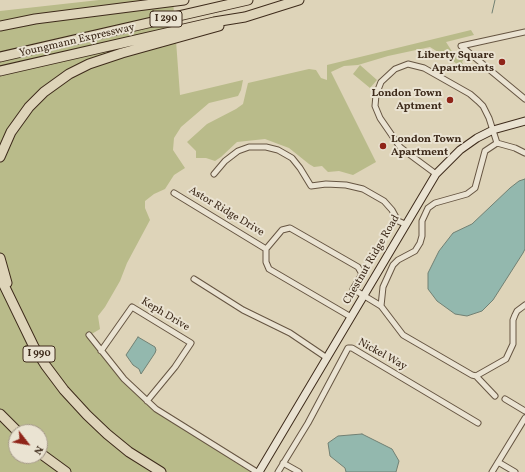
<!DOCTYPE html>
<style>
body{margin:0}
#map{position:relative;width:525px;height:472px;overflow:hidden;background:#ded4b9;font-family:Vollkorn,serif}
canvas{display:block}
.north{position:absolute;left:8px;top:424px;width:40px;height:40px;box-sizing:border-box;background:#eae3d2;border:1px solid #a59989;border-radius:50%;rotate:121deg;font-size:11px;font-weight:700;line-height:16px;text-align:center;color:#3e2b1b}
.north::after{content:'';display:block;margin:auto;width:14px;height:18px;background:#8f2418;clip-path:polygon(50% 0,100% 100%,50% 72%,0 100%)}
</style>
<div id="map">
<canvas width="525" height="472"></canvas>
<div class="north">N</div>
</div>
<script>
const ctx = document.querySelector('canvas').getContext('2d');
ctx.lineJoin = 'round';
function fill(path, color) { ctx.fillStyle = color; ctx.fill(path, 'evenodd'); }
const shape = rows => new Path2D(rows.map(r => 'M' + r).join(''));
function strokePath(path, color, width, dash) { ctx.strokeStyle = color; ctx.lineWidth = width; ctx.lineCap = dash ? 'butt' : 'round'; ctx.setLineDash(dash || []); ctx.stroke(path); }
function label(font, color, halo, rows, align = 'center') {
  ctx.font = font + ' Vollkorn,serif'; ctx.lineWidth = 4; ctx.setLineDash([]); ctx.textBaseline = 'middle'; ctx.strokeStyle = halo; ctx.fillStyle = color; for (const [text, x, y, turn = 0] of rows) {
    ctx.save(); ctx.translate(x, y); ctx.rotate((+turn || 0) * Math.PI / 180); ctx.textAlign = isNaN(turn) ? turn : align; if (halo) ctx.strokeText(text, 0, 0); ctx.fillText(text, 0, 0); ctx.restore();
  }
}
fill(shape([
 [99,0,173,0,180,95,243,80,241,90,238,96,209,103,181,127,174,138,173,150,185,168,174,175,165,189,154,194,145,201,145,208,150,220,127,263,120,281,105,307,98,316,100,329,90,335,101,351,147,401,251,468,251,472,0,472,0,11],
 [16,432,40,432,40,456,16,456],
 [471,30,474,35,446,42,453,53,460,54,464,59,462,62,464,66,464,70,460,70,459,65,430,47,388,56,358,65,344,66,331,72,376,162,353,175,339,171,328,172,322,166,314,167,309,164,289,148,265,139,237,142,221,157,215,161,206,158,196,158,196,151,187,142,207,124,236,109,243,104,248,83,309,69,316,70,321,78,327,80,327,65],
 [360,65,377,80,370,88,353,74]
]), '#b9bb8a');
const water = shape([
 [525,179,525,249,523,253,493,300,482,311,467,316,455,314,437,301,428,289,428,273,439,251,453,233,472,224,510,188,519,181,525,179],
 [138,337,155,347,156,350,155,353,141,374,139,369,133,365,126,355,138,337],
 [362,434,392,449,399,461,396,472,346,472,345,468,330,456,328,443,338,436,362,434]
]);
fill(water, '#93b8ae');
strokePath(water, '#718073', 1);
strokePath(shape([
 [492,13,495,0]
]), '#718073', 1);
const street = shape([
 [525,32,461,46,525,99],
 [497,143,515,148,525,153],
 [214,174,225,161,238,151,249,147,266,147,278,150,292,158,300,168,311,186,326,184,346,185,363,189,384,201,392,210,398,221,405,224],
 [174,193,266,249,266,262,269,269,351,317],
 [266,249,282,230,290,228,358,267,362,274,353,289,381,306,403,335,472,375,476,376,506,359,513,344,513,320,515,315,517,311,525,305],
 [194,279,243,310,290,333,327,358],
 [381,306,383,287,393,265,398,260,415,251,420,243,422,236,422,221,428,208,435,203,467,194,475,188,485,151,497,143,489,118,483,106,478,101,470,94,424,68,408,64,395,69,381,82,376,95,375,106,380,118,400,147,413,157,436,174],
 [89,335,124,379,156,409,257,472],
 [101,351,132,307,191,343,175,367,147,401],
 [476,376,495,396],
 [505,399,525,411],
 [498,462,515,472],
 [283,463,299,472],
 [278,472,308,423,348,348,352,348,478,423],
 [492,472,525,418]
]);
const secondary = shape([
 [259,472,436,174,460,150,477,138,493,130,525,121]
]);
const highway = shape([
 [0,26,35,19,184,0],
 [0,57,248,0],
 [0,71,214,22,245,17,299,0],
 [0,157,11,132,29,107,44,92,69,74,89,64,122,53,219,26],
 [0,258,7,283],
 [0,277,34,347,46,366,64,390,87,415,107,434,129,452,161,472],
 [0,414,18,432],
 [40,453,66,472]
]);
strokePath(street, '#665542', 7);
strokePath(secondary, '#3e2b1b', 9);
strokePath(highway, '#3e2b1b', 11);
strokePath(street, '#eae3d2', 5);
strokePath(secondary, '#eae3d2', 7);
strokePath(highway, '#ded4b9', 9);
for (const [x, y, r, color] of [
 [502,62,4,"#8f2418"],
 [450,100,4,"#8f2418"],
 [383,146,4,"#8f2418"]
]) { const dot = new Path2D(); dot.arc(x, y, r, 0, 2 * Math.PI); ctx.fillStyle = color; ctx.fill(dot); strokePath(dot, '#eae3d2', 1.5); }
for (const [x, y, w] of [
 [166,19,32],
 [39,354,32]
]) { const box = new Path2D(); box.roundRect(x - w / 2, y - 8, w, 16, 3); ctx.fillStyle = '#eae3d2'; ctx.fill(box); strokePath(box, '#3e2b1b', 1); }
label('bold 10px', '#3e2b1b', null, [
 ["I 290",166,19],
 ["I 990",39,354]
]);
label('11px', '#3e2b1b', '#eae3d2', [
 ["Youngmann Expressway",77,41,-13],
 ["Astor Ridge Drive",226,212,31],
 ["Chestnut Ridge Road",372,260,-60],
 ["Keph Drive",165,315,31],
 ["Nickel Way",382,355,29]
]);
label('bold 11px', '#3e2b1b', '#eae3d2', [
 ["Liberty Square",494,56],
 ["Apartments",494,69],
 ["London Town",442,94],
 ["Aptment",442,107],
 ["London Town",391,140,"left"],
 ["Apartment",391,153,"left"]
], 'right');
</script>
